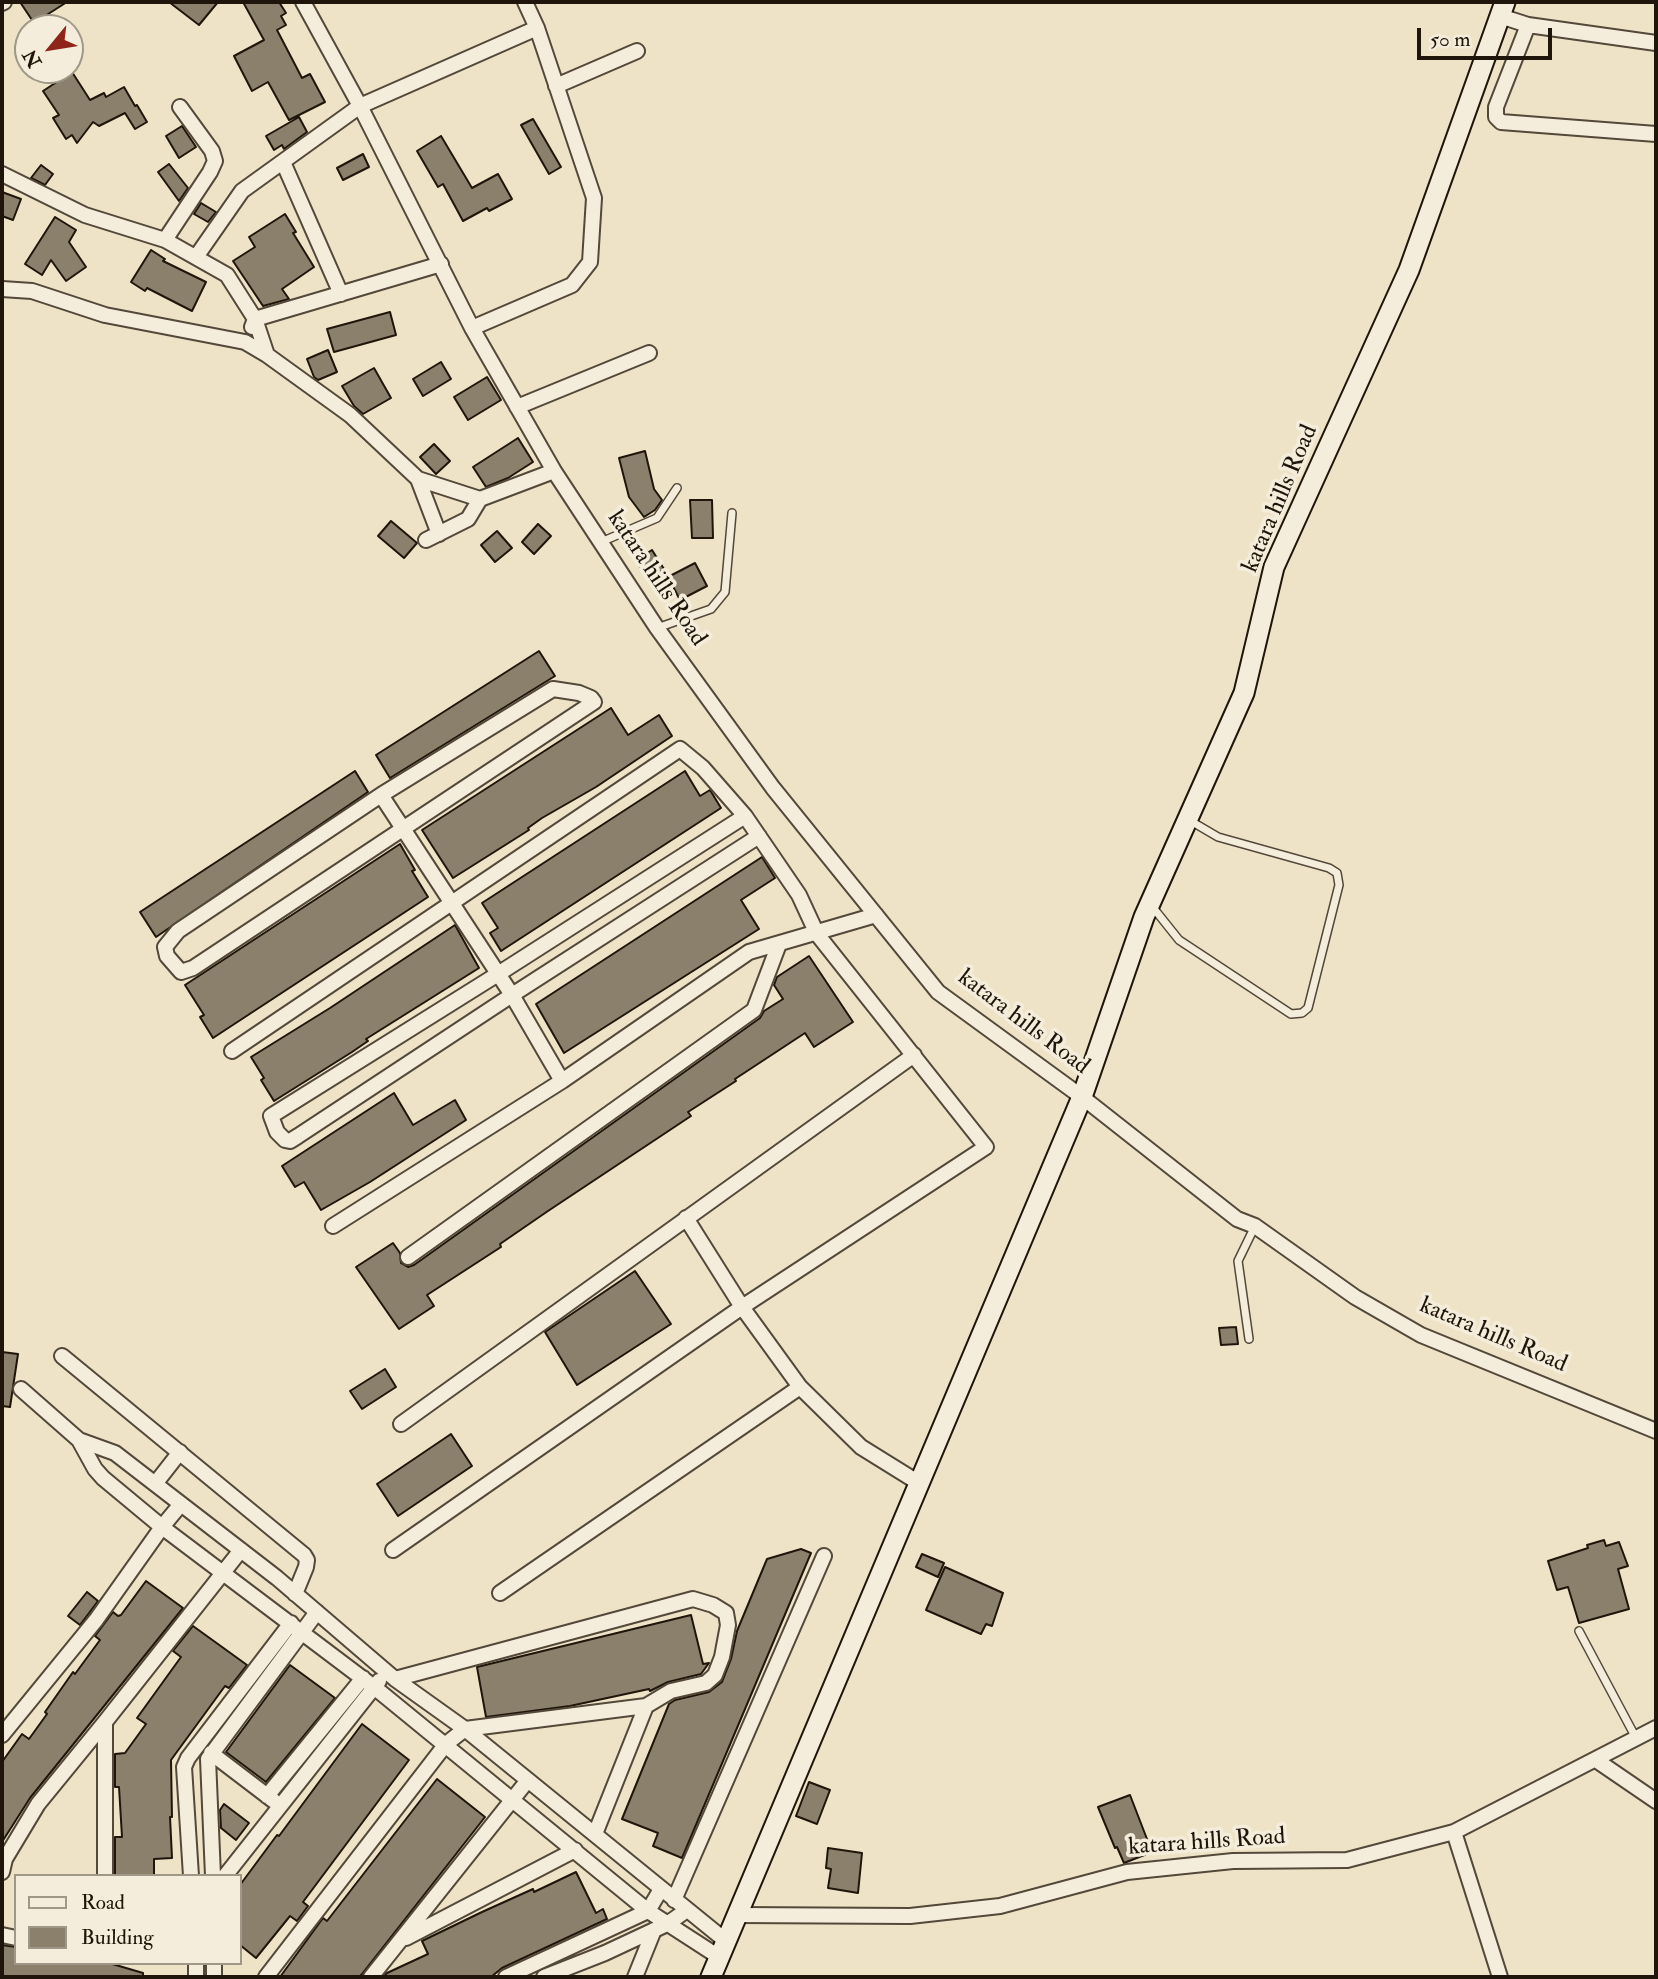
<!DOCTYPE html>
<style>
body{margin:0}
#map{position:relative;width:1658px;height:1979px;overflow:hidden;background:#efe3c7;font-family:"IM FELL Double Pica",serif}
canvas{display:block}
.frame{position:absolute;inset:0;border:4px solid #1f150a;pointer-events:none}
.legend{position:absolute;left:14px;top:1874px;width:228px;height:91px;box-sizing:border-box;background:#f5eddb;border:2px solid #9f9787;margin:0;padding:9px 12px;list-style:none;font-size:21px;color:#1f150a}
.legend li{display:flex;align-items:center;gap:14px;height:35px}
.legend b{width:35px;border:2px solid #9f9787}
.north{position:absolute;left:14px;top:14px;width:70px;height:70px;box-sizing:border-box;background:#f5eddb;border:2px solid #9f9787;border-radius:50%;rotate:240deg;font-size:19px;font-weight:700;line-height:28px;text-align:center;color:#1f150a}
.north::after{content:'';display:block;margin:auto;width:24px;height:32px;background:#8f2418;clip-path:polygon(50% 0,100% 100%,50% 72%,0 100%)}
.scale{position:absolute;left:1417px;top:28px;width:135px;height:32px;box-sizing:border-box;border:4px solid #1f150a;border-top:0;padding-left:9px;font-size:21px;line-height:24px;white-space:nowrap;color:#1f150a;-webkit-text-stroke:5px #f5eddb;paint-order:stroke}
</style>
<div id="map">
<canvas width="1658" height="1979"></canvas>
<div class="frame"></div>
<ul class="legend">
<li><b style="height:9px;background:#f5eddb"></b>Road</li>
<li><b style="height:19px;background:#8b806c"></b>Building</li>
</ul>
<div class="north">N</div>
<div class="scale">50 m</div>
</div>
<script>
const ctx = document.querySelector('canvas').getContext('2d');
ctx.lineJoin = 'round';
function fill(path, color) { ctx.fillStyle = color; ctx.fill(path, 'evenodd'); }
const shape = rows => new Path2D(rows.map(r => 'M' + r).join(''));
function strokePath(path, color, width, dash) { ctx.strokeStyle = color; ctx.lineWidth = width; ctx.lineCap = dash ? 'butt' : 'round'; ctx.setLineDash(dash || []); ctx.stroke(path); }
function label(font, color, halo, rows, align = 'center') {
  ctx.font = font + ' "IM FELL Double Pica",serif'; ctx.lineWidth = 7; ctx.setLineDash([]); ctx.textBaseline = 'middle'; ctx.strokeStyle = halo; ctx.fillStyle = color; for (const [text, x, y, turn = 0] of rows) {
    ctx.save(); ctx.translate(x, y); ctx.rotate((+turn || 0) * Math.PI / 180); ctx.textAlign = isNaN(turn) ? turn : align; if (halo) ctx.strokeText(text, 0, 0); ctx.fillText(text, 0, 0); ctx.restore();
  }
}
const building = shape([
 [20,2,67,2,34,23,20,2],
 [169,2,218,2,199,25,169,2],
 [243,2,279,2,286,13,281,16,286,25,277,30,302,78,310,74,325,102,289,120,268,82,252,91,234,56,264,40,243,2],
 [72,72,90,100,104,93,106,97,124,87,135,106,137,105,147,122,135,129,125,113,99,126,93,122,77,143,72,135,66,139,53,118,59,115,43,91,72,72],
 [299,117,307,132,284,149,282,145,274,150,266,136,299,117],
 [533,119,561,167,549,174,521,125,533,119],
 [182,126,196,147,179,158,166,136,182,126],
 [441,136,472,188,498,174,512,199,489,211,487,208,463,221,443,184,438,187,417,151,441,136],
 [363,154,369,167,343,180,337,168,363,154],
 [169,164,188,188,179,201,158,172,169,164],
 [41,165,53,174,45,185,31,178,41,165],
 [2,192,21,199,13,220,2,216,2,192],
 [201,203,216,212,208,222,194,214,201,203],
 [285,214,296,232,293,233,314,267,282,289,289,299,263,306,233,261,255,247,249,237,285,214],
 [55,217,76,230,69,242,86,267,66,281,51,260,42,275,25,264,55,217],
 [151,250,165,259,163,261,206,282,192,311,147,288,145,291,131,282,151,250],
 [390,312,396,335,334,352,327,329,390,312],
 [328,350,337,372,318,380,314,377,307,359,328,350],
 [441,362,451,379,423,396,413,379,441,362],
 [374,368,391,398,363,414,354,406,342,386,374,368],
 [487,377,501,400,468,420,454,397,487,377],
 [518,438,533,462,508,478,486,487,473,467,518,438],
 [434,444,450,461,436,474,420,457,434,444],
 [645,451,654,489,662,500,655,510,644,517,629,497,619,458,645,451],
 [690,500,712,500,713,538,692,538,690,500],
 [391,521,417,543,404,558,378,536,391,521],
 [538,524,551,536,534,554,522,542,538,524],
 [497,531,512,548,495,562,481,545,497,531],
 [652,550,664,569,648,579,636,560,652,550],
 [695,563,707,586,680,600,668,577,695,563],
 [539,651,555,676,390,778,376,755,539,651],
 [611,708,628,735,659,715,672,736,596,787,542,818,528,828,529,830,453,878,422,830,611,708],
 [355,771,368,792,156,937,140,912,355,771],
 [685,771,700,796,710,790,721,808,501,951,490,933,498,928,482,903,685,771],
 [400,844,415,870,412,871,428,897,213,1038,200,1017,204,1015,185,985,400,844],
 [762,857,775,878,741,900,759,929,564,1053,536,1004,762,857],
 [455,925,479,968,366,1039,368,1041,352,1052,274,1101,261,1080,264,1078,251,1057,330,1008,455,925],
 [809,956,853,1022,814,1047,805,1033,735,1079,736,1081,688,1112,691,1116,548,1211,500,1244,501,1247,427,1295,434,1306,399,1329,356,1267,393,1243,400,1253,401,1263,408,1267,414,1265,760,1018,764,1011,783,999,774,985,777,977,809,956],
 [394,1093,413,1125,455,1100,466,1120,370,1182,321,1210,304,1182,295,1187,282,1166,394,1093],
 [635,1271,671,1324,577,1385,545,1332,635,1271],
 [1236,1327,1238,1344,1221,1345,1219,1328,1236,1327],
 [2,1352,18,1354,10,1407,2,1406,2,1352],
 [385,1369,396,1387,362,1409,350,1391,385,1369],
 [451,1434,472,1466,398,1516,377,1484,451,1434],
 [1604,1540,1606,1546,1619,1542,1628,1566,1618,1569,1629,1609,1579,1623,1568,1587,1557,1590,1548,1561,1588,1548,1587,1545,1604,1540],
 [801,1549,811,1553,682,1858,653,1846,658,1833,622,1819,669,1704,675,1700,709,1692,722,1682,731,1659,737,1631,767,1559,801,1549],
 [922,1554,944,1563,938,1577,916,1567,922,1554],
 [945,1567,1003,1593,992,1626,986,1624,981,1634,926,1610,945,1567],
 [146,1581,183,1608,30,1798,2,1842,2,1762,22,1734,29,1739,47,1714,45,1712,73,1672,75,1674,100,1640,95,1636,113,1612,118,1616,121,1615,146,1581],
 [87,1592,98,1601,80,1625,68,1616,87,1592],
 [691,1615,703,1664,709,1663,701,1674,668,1682,650,1691,649,1689,570,1706,486,1717,477,1667,691,1615],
 [193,1626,247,1665,229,1688,225,1686,171,1760,172,1817,170,1817,172,1858,154,1859,154,1876,115,1876,115,1837,122,1837,119,1787,115,1787,115,1754,125,1753,146,1724,137,1718,181,1657,173,1651,193,1626],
 [290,1665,335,1698,266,1782,226,1752,290,1665],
 [362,1724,409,1760,303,1902,308,1906,297,1921,290,1916,256,1958,240,1945,240,1885,277,1835,279,1836,362,1724],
 [437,1779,485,1817,362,1974,359,1977,280,1977,323,1918,327,1921,437,1779],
 [809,1782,830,1790,817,1824,796,1816,809,1782],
 [1130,1795,1152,1852,1124,1863,1117,1847,1115,1848,1098,1807,1130,1795],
 [224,1804,249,1823,236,1840,221,1828,220,1810,224,1804],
 [828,1848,862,1853,858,1893,828,1888,831,1869,826,1868,828,1848],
 [576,1872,596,1913,603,1909,607,1919,502,1968,491,1977,383,1977,387,1973,428,1954,422,1941,482,1912,533,1889,534,1892,576,1872],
 [2,1945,16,1947,16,1963,109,1963,143,1973,143,1977,2,1977,2,1945]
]);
fill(building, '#8b806c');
strokePath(building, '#1f150a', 2);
const service = shape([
 [601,542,657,518,677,488],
 [657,628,711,609,725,592,732,513],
 [1151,905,1179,940,1291,1014,1302,1013,1308,1008,1339,885,1337,873,1329,868,1218,837,1189,820],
 [1249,1339,1238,1261,1255,1226],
 [1579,1631,1636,1738]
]);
const minor = shape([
 [303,2,360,106,472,328,554,471,657,628,773,788,938,992,1082,1097,1237,1219,1255,1226,1355,1297,1421,1335,1656,1431],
 [2,3,4,2],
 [1500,16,1528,25,1656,43],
 [1528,25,1496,107,1496,117,1501,122,1656,134],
 [556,86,637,51],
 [283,162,341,294],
 [2,174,85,215,165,240,227,275,255,319,267,355],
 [165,240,210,172,215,161,212,151,180,107],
 [196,257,242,191,360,106,537,28],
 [2,289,32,291,105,315,245,342,267,355,350,415,418,479,480,499,554,471],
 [252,327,255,319,441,264],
 [472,328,572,285,590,262,594,198,537,28,525,2],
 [517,407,649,353],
 [418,479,439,534],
 [426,540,468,519,480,499],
 [553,689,579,693,591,698,594,702,193,968,181,972,167,956,165,947,178,931,381,795,553,689],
 [381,795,512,995,562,1081],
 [745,816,498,974,271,1116,277,1132,285,1140,290,1141,298,1136,512,995,759,836],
 [232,1051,680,749,703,768,745,816,799,895,817,934,986,1147,742,1307,393,1550],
 [333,1226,562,1081,749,952,876,915],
 [408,1257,754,1010,779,944],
 [62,1356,304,1555,307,1560,306,1567,295,1594],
 [800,1387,861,1447,919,1483],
 [21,1389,79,1440,95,1469,103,1478,162,1527,374,1687,648,1911,719,1957],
 [401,1424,914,1055],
 [79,1440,115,1453,277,1578,395,1679,465,1729,726,1941],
 [155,1484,180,1452],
 [500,1593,800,1387,742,1307,686,1218],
 [395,1679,693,1599,713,1605,726,1613,728,1625,722,1657,715,1675,706,1683,671,1691,646,1706],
 [2,1735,96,1620,162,1527,181,1504],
 [211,1753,274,1801],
 [1596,1760,1656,1801],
 [267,1796,363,1678],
 [1454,1832,1500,1977],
 [2,1872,5,1859,38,1804,105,1722,241,1550],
 [105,1876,105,1722],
 [191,1876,184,1767,188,1758,291,1623],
 [213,1876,208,1759,317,1612],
 [225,1876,379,1681],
 [674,1900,824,1556],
 [737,1915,910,1916,1000,1906,1127,1872,1233,1861,1347,1860,1454,1832,1656,1728],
 [2,1935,16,1938],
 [406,1938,575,1850],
 [196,1963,196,1977],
 [214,1977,214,1963],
 [266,1977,446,1744,465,1729,646,1706,595,1834],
 [371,1977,528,1780],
 [506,1977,648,1911,661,1889],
 [544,1977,605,1953,667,1924,687,1910],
 [635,1977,654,1930]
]);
const secondary = shape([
 [711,1977,1082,1097,1144,917,1244,693,1274,567,1409,270,1505,2]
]);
strokePath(service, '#534839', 10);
strokePath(minor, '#534839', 18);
strokePath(secondary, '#1f150a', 23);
strokePath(service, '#f5eddb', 7);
strokePath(minor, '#f5eddb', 14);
strokePath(secondary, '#f5eddb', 19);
label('24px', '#1f150a', '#f5eddb', [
 ["katara hills Road",1281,499,-67],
 ["katara hills Road",656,579,56],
 ["katara hills Road",1023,1023,37],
 ["katara hills Road",1493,1336,23],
 ["katara hills Road",1207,1843,-4]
]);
</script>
